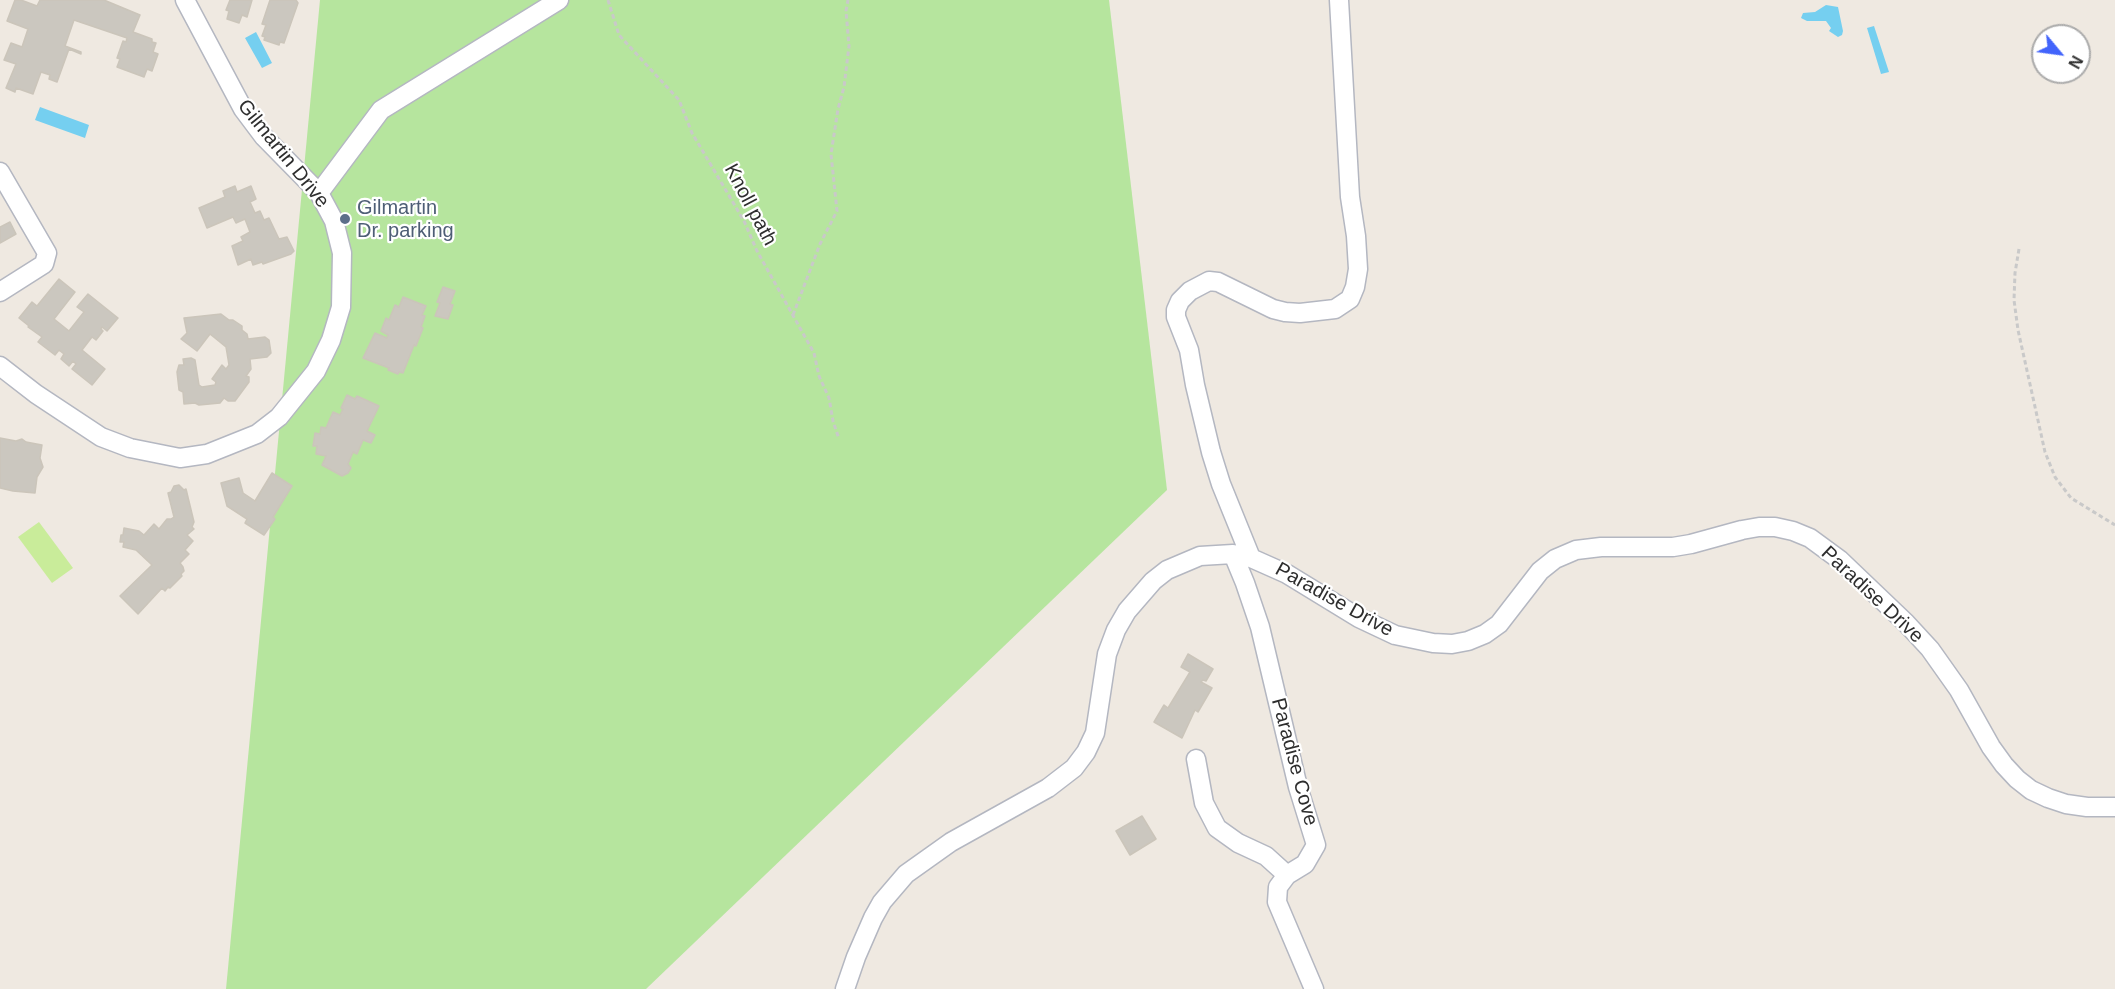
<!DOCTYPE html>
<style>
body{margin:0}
#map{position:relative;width:2115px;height:989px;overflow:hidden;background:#efe9e1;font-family:Helvetica,sans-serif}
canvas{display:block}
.north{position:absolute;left:2031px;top:24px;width:60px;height:60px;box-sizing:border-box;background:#fff;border:2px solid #ababab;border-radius:50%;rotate:119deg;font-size:16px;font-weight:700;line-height:24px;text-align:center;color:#2e2e2e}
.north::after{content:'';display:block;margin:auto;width:21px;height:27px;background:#4264fb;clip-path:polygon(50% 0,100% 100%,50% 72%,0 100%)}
</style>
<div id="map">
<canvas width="2115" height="989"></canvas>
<div class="north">N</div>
</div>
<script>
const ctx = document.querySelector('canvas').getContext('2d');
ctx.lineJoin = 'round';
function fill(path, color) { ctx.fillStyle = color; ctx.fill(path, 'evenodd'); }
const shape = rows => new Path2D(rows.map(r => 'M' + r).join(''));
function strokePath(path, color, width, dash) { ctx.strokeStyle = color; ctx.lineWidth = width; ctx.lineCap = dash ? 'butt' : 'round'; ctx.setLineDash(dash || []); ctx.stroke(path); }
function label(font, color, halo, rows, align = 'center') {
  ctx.font = font + ' Helvetica,sans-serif'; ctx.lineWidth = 4.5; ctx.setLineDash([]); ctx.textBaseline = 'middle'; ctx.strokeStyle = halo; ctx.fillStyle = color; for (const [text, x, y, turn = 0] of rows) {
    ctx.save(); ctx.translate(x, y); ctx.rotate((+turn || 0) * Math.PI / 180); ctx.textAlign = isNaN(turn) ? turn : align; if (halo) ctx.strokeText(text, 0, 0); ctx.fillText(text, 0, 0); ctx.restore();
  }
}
fill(shape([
 [320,0,1109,0,1167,490,646,989,226,989]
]), '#b6e59e');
fill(shape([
 [39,522,73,568,52,583,18,537]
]), '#c9ec9a');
fill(shape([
 [1826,5,1838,7,1843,31,1842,35,1838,37,1829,31,1831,28,1826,21,1807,21,1801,18,1803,13,1815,12],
 [1874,26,1889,72,1881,74,1867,28],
 [256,32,272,63,262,68,245,38],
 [40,107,89,125,85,138,35,120]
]), '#75cff0');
const building = shape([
 [15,0,21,0,37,6,40,0,104,0,140,15,133,32,152,39,152,42,156,43,153,52,158,54,152,71,147,69,144,77,117,67,120,59,117,58,123,41,126,42,127,38,74,20,65,46,81,52,81,54,69,49,57,82,49,79,50,75,41,72,33,94,16,88,15,92,6,88,16,64,4,60,11,43,22,47,28,29,7,21,15,0],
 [230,0,252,0,247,17,242,15,239,23,227,19,229,11,226,10,230,0],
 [270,0,296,0,298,3,284,43,280,42,279,45,264,40,265,37,262,36,266,25,262,24,270,0],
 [235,186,237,192,251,186,256,199,250,202,255,213,260,211,264,220,269,218,279,239,287,237,294,251,291,254,263,264,262,262,253,265,251,259,238,265,232,246,243,241,241,237,250,232,245,219,236,223,233,217,207,228,199,208,225,197,223,191,235,186],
 [10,222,16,234,0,243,0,227,10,222],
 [59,279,75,292,54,319,69,331,84,312,77,307,88,294,118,318,107,331,102,327,101,329,103,331,96,340,92,337,82,350,105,369,92,385,72,369,76,364,73,361,69,366,61,359,64,354,59,350,55,355,38,342,42,337,28,327,29,326,19,318,32,302,37,306,59,279],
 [443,287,455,291,450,304,453,305,448,319,435,316,440,303,437,302,443,287],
 [403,297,426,306,422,315,425,316,421,327,423,328,416,346,414,345,403,373,399,372,398,374,388,370,389,368,363,358,375,333,387,338,388,335,381,331,386,318,389,320,395,305,399,307,403,297],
 [221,314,229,320,233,320,242,326,242,330,247,334,248,339,265,337,269,340,271,353,267,357,250,359,251,369,246,376,249,377,249,382,235,401,228,401,224,398,220,403,199,405,195,403,184,404,183,392,179,390,177,372,179,365,184,365,183,359,191,358,195,360,199,385,202,387,215,385,216,382,212,379,222,365,226,369,229,365,226,347,210,334,197,351,181,339,187,333,184,318,221,314],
 [347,395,355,399,357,396,379,406,367,431,375,435,371,443,363,440,357,454,353,452,348,464,351,468,348,473,342,476,322,465,326,456,316,454,317,446,313,446,315,433,320,434,321,427,326,428,333,412,340,415,343,409,341,408,347,395],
 [0,438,16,441,22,439,26,442,42,445,40,458,43,467,37,477,35,493,13,491,0,488,0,438],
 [272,473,292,486,273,517,275,519,264,535,245,523,247,519,227,506,221,483,239,478,243,493,255,501,272,473],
 [179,485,184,490,186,489,194,522,192,527,194,529,187,535,193,541,185,550,189,554,180,563,183,567,184,571,181,574,182,576,170,588,168,587,165,591,162,588,138,614,120,596,152,565,136,550,123,547,124,542,120,542,121,535,123,535,124,528,139,531,144,535,154,524,159,529,167,519,171,519,174,517,168,493,171,492,174,486,179,485],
 [1188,654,1213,669,1206,681,1203,680,1201,682,1212,688,1198,712,1195,710,1182,738,1154,722,1164,705,1168,708,1190,672,1181,667,1188,654],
 [1142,816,1156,839,1130,855,1116,831,1142,816]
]);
fill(building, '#cbc7bf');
strokePath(building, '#cbc5ba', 1.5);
const minor = shape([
 [0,172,47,253,44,264,0,292],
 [319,193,381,110,559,0],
 [0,366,36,394,101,437,130,448,180,458,207,454,257,434,279,417,316,371,331,340,341,307,342,253,334,221,319,193,264,137,243,109,185,0],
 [1233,554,1245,583,1260,627,1298,787,1316,845,1305,864,1287,875,1278,887,1277,902,1314,989],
 [1251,558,1221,484,1211,452,1195,385,1189,350,1176,317,1176,310,1180,301,1190,291,1209,281,1218,282,1273,309,1285,312,1300,313,1335,309,1350,299,1355,287,1358,269,1356,236,1350,197,1339,0],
 [1196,759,1204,803,1217,828,1238,843,1266,856,1287,875],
 [845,989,856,957,873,918,882,902,906,874,951,842,1048,788,1074,768,1086,752,1095,733,1107,654,1116,630,1127,611,1153,581,1167,570,1200,556,1233,554,1251,558,1287,574,1359,618,1395,635,1433,643,1452,644,1468,641,1485,634,1499,624,1540,571,1555,559,1576,550,1601,547,1673,547,1691,544,1742,530,1759,527,1775,527,1793,531,1810,538,1840,560,1906,623,1930,649,1959,690,1991,747,2004,765,2017,779,2031,790,2048,798,2066,804,2087,807,2115,807]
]);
strokePath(minor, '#b4b7c1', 21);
strokePath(shape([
 [608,0,619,35,679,100,692,133,744,221,757,251,814,353,819,376,829,398,833,421,839,439],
 [2019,249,2015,273,2014,300,2018,330,2045,452,2055,477,2071,498,2115,525],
 [793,315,820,244,837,211,831,154,838,109,844,87,849,46,846,11,848,0]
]), '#c9c9c9', 3, [4.5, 3]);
strokePath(minor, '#fff', 18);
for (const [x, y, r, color] of [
 [345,219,6,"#5c6f8a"]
]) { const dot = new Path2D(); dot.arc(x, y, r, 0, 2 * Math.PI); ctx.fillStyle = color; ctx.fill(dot); strokePath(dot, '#fff', 2); }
label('20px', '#2e2e2e', '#fff', [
 ["Gilmartin Drive",283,154,51],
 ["Knoll path",750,205,62],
 ["Paradise Drive",1872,595,43],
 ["Paradise Drive",1334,600,29],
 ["Paradise Cove",1294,762,75]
]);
label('20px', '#4e5e75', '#fff', [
 ["Gilmartin",357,208],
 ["Dr. parking",357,231]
], 'left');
</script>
